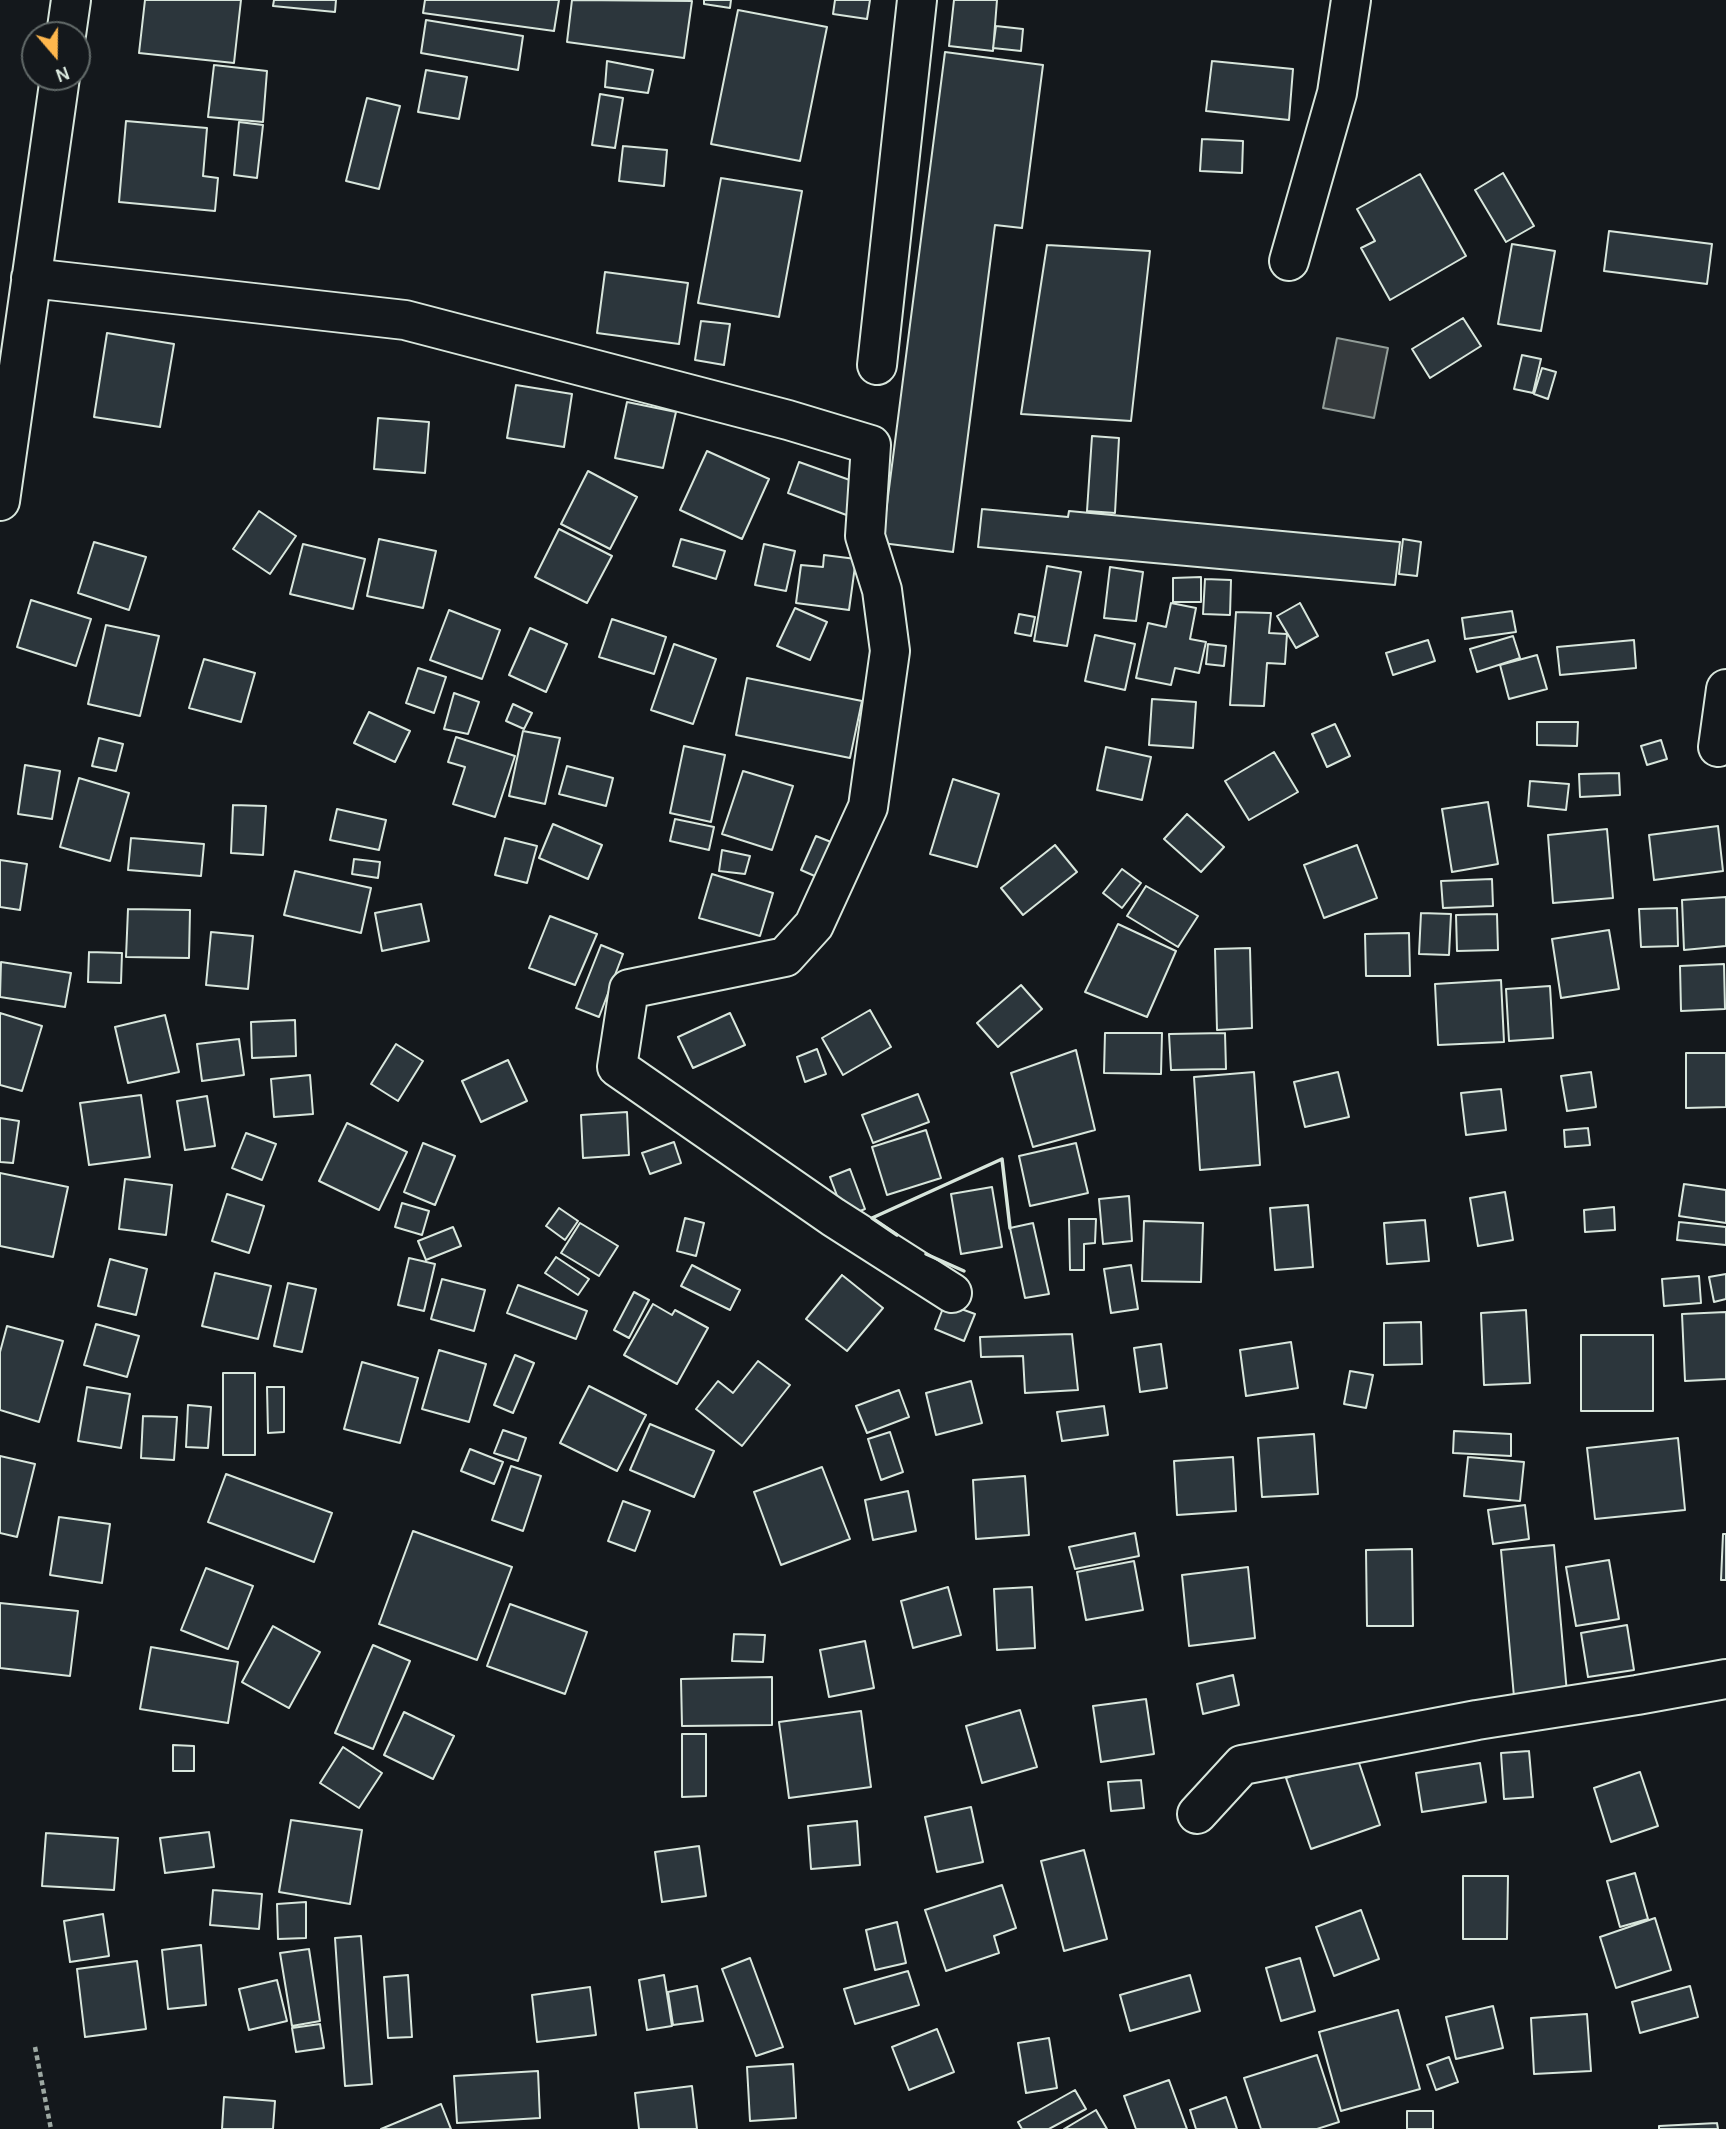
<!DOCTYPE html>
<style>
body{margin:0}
#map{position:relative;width:1726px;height:2129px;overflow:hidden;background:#14181c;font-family:Karla,sans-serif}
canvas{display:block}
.north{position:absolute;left:21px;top:21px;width:70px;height:70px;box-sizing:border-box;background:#14181c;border:2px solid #626a69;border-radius:50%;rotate:160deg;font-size:19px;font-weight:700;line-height:28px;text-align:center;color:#d8e6dc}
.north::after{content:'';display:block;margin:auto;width:24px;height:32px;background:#ffb74d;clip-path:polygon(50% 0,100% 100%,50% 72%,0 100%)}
</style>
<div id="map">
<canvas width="1726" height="2129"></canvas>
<div class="north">N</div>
</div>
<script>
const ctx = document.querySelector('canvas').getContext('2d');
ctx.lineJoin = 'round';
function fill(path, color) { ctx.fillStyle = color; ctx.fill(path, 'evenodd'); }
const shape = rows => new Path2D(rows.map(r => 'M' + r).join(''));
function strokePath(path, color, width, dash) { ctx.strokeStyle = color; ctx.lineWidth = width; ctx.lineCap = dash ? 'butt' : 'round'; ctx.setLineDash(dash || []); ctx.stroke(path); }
const water = shape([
 [1337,338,1388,348,1374,418,1323,408,1337,338]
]);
fill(water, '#363b3e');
strokePath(water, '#939e99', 2);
const building = shape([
 [145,0,241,0,234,63,139,53,145,0],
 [274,0,336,0,335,12,273,6,274,0],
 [425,0,559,0,554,31,423,13,425,0],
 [572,0,692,1,684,58,567,42,572,0],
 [704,0,731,0,730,8,704,4,704,0],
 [835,0,870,0,867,19,833,14,835,0],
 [954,0,997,0,993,51,949,46,954,0],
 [738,10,827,27,800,161,711,144,738,10],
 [426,20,523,36,518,70,421,53,426,20],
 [996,26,1023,29,1021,51,993,48,996,26],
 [945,52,1043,65,1022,228,995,225,953,552,882,543,945,52],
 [607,61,653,70,648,93,605,87,607,61],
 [1212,61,1293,69,1289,120,1206,111,1212,61],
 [214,65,267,71,263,122,208,117,214,65],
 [426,70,467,77,459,119,418,112,426,70],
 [600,94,623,98,615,148,592,145,600,94],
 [367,98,400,106,379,189,346,181,367,98],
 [126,121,207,128,203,176,218,178,215,211,119,202,126,121],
 [239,122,263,125,257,178,234,175,239,122],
 [1202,139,1243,141,1242,173,1200,171,1202,139],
 [623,146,667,150,664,186,619,181,623,146],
 [1503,173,1534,226,1506,242,1475,190,1503,173],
 [1420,174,1466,256,1390,300,1361,248,1375,241,1357,209,1420,174],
 [721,178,802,191,779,317,698,303,721,178],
 [1609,231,1712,244,1707,284,1604,271,1609,231],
 [1512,244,1555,251,1541,331,1498,324,1512,244],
 [1047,245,1150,251,1131,421,1021,414,1047,245],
 [605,272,688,283,679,344,597,333,605,272],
 [1463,318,1481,346,1430,378,1412,349,1463,318],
 [701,321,730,324,724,365,695,360,701,321],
 [107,333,174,344,160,427,94,417,107,333],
 [1522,355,1541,359,1533,393,1514,389,1522,355],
 [1542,368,1556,372,1548,399,1534,394,1542,368],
 [516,385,572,394,564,447,507,438,516,385],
 [627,402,676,412,663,468,615,458,627,402],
 [378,418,429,422,425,473,374,469,378,418],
 [1092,436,1119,438,1115,513,1087,511,1092,436],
 [707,451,769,479,742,539,680,510,707,451],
 [799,462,861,484,849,516,788,493,799,462],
 [588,471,637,497,610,549,561,524,588,471],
 [982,509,1068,517,1069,511,1400,542,1395,585,978,547,982,509],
 [259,511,296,536,270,574,233,549,259,511],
 [559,529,612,556,587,603,535,577,559,529],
 [379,539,436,551,423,608,367,596,379,539],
 [681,539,725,551,716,579,673,566,681,539],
 [1403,539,1421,542,1417,576,1399,574,1403,539],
 [94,542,146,557,129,610,78,593,94,542],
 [303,544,365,559,353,609,290,594,303,544],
 [764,544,795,551,786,591,755,585,764,544],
 [824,555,856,559,849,610,796,603,801,565,823,567,824,555],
 [1047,566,1081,572,1067,646,1034,641,1047,566],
 [1110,567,1143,572,1136,621,1104,618,1110,567],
 [1201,577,1201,602,1173,602,1173,578,1201,577],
 [1205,579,1231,580,1230,615,1203,614,1205,579],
 [31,600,91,619,76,666,17,647,31,600],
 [1171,603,1196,608,1190,639,1206,642,1199,673,1175,668,1171,685,1136,678,1148,623,1166,627,1171,603],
 [1300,603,1318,636,1296,648,1277,616,1300,603],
 [795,608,827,622,810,660,777,646,795,608],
 [449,610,500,630,482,679,430,660,449,610],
 [1512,611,1516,632,1465,639,1462,618,1512,611],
 [1236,612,1271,613,1269,633,1287,634,1285,664,1267,663,1264,706,1230,705,1236,612],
 [1019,614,1035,617,1031,636,1015,633,1019,614],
 [612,619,666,637,654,674,599,657,612,619],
 [106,625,159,636,140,716,88,704,106,625],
 [530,628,567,644,546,692,509,675,530,628],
 [1095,635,1135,644,1125,690,1085,681,1095,635],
 [1513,636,1520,658,1477,672,1470,649,1513,636],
 [1428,640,1435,661,1393,675,1386,653,1428,640],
 [1634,640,1636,668,1560,675,1557,647,1634,640],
 [674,644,716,659,693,724,651,710,674,644],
 [1208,644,1226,646,1224,666,1206,664,1208,644],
 [1537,655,1547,689,1509,699,1500,665,1537,655],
 [204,659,255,673,241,722,189,708,204,659],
 [418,668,446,677,434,713,406,703,418,668],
 [747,678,862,701,850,758,736,735,747,678],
 [454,693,479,702,468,734,444,729,454,693],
 [1152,699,1196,702,1193,748,1149,745,1152,699],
 [513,704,532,713,524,729,506,721,513,704],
 [369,712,410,731,395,762,354,743,369,712],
 [1537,722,1578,722,1577,746,1537,745,1537,722],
 [1335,724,1350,756,1327,767,1312,734,1335,724],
 [523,731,560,738,545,804,509,796,523,731],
 [456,737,515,756,495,817,453,804,465,767,448,762,456,737],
 [99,738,123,744,116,771,92,766,99,738],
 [1661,740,1667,759,1647,765,1641,746,1661,740],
 [684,746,725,755,711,822,670,813,684,746],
 [1106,747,1151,757,1142,800,1097,790,1106,747],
 [1274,752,1298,792,1249,820,1225,781,1274,752],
 [25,765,60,771,52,819,18,814,25,765],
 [567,766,613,778,606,806,559,794,567,766],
 [743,771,793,786,772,850,722,834,743,771],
 [1619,773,1620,795,1580,797,1579,774,1619,773],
 [79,778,129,793,110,861,60,847,79,778],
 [953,779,999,794,977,867,930,854,953,779],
 [1530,781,1569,784,1566,810,1528,806,1530,781],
 [1488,802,1498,864,1452,872,1442,809,1488,802],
 [233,805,266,806,263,855,231,853,233,805],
 [337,809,386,820,379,850,330,840,337,809],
 [1187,814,1224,847,1201,872,1164,839,1187,814],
 [675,819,714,827,709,850,670,841,675,819],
 [553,824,602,845,588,879,539,858,553,824],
 [1718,826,1723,871,1654,880,1649,835,1718,826],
 [1607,829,1613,898,1553,903,1548,835,1607,829],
 [816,836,841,846,826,881,801,870,816,836],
 [131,838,204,844,201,876,128,870,131,838],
 [505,838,537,846,527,883,495,875,505,838],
 [1055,845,1077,872,1023,915,1001,888,1055,845],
 [1357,845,1377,898,1324,918,1304,865,1357,845],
 [722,850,750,856,745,874,719,871,722,850],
 [354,859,380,862,378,878,352,874,354,859],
 [0,860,27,864,20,910,0,907,0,860],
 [1122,869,1141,883,1122,908,1103,893,1122,869],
 [295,871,371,888,361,933,284,915,295,871],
 [712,874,773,893,760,936,699,918,712,874],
 [1492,879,1493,906,1443,908,1441,881,1492,879],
 [1146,886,1198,916,1178,947,1127,916,1146,886],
 [1726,897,1726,946,1684,950,1682,900,1726,897],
 [421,904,429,941,382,951,375,913,421,904],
 [1677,908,1678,946,1641,947,1639,909,1677,908],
 [128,909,190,910,189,958,126,957,128,909],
 [1421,913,1451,914,1449,955,1419,954,1421,913],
 [1497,914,1498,950,1457,951,1456,915,1497,914],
 [550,916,597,934,575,985,529,968,550,916],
 [1118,924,1176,951,1147,1017,1085,992,1118,924],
 [1609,930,1619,989,1561,998,1552,939,1609,930],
 [211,932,253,936,248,989,206,985,211,932],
 [1409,933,1410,976,1366,976,1365,934,1409,933],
 [601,945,623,954,599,1017,576,1008,601,945],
 [1250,948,1252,1028,1217,1030,1215,949,1250,948],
 [89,952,122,953,121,983,88,982,89,952],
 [1,962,71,973,65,1007,0,997,1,962],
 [1724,964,1725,1009,1681,1011,1680,966,1724,964],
 [1501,980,1504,1042,1438,1045,1435,984,1501,980],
 [1021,985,1042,1009,998,1047,977,1023,1021,985],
 [1550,986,1553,1038,1509,1041,1506,989,1550,986],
 [870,1010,891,1047,843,1075,822,1038,870,1010],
 [0,1013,42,1026,22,1091,0,1085,0,1013],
 [730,1013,745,1045,693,1068,678,1037,730,1013],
 [165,1015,179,1072,128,1083,115,1027,165,1015],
 [295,1020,296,1056,252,1058,251,1022,295,1020],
 [1105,1033,1162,1033,1161,1074,1104,1073,1105,1033],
 [1225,1033,1226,1069,1171,1070,1169,1034,1225,1033],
 [239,1039,244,1075,202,1081,197,1044,239,1039],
 [396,1044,423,1061,398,1101,371,1084,396,1044],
 [817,1049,826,1074,805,1082,797,1057,817,1049],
 [1076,1050,1095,1130,1033,1147,1011,1073,1076,1050],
 [1686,1053,1726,1053,1726,1107,1686,1108,1686,1053],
 [508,1060,527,1101,481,1122,462,1081,508,1060],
 [1254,1072,1260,1165,1200,1170,1194,1077,1254,1072],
 [1338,1072,1349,1117,1305,1127,1294,1082,1338,1072],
 [1591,1072,1596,1107,1567,1111,1561,1076,1591,1072],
 [310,1075,313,1114,274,1117,271,1079,310,1075],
 [1501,1089,1506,1130,1466,1135,1461,1093,1501,1089],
 [918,1094,929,1122,873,1143,862,1115,918,1094],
 [141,1095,150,1157,89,1165,80,1103,141,1095],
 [207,1096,215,1146,185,1150,177,1101,207,1096],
 [627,1112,629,1155,583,1158,581,1115,627,1112],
 [0,1118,19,1121,13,1163,0,1162,0,1118],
 [347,1123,407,1152,379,1210,319,1181,347,1123],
 [1588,1128,1590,1145,1565,1147,1564,1130,1588,1128],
 [926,1130,941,1178,887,1195,872,1147,926,1130],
 [246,1133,276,1144,262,1180,232,1168,246,1133],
 [674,1142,681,1163,650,1174,642,1153,674,1142],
 [423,1143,455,1156,435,1205,404,1192,423,1143],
 [1076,1143,1088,1193,1030,1206,1019,1156,1076,1143],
 [850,1169,865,1209,845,1217,830,1177,850,1169],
 [0,1173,68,1187,53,1257,0,1246,0,1173],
 [125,1179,172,1185,166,1235,119,1229,125,1179],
 [1684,1184,1726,1190,1726,1223,1679,1216,1684,1184],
 [992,1187,1002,1247,961,1254,951,1194,992,1187],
 [1505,1192,1513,1240,1478,1246,1470,1198,1505,1192],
 [227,1194,264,1206,249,1253,212,1241,227,1194],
 [1129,1196,1132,1241,1103,1244,1099,1199,1129,1196],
 [402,1203,429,1211,422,1235,395,1227,402,1203],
 [1308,1205,1313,1267,1275,1270,1270,1208,1308,1205],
 [1614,1207,1615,1230,1585,1232,1584,1210,1614,1207],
 [559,1208,578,1221,565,1240,546,1226,559,1208],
 [685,1218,704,1223,696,1256,677,1251,685,1218],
 [1069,1219,1096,1219,1095,1243,1084,1244,1084,1270,1070,1270,1069,1219],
 [1425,1220,1429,1261,1387,1264,1384,1223,1425,1220],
 [1144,1221,1203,1223,1201,1282,1142,1281,1144,1221],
 [1679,1222,1726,1227,1726,1245,1677,1240,1679,1222],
 [580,1223,618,1246,599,1276,561,1253,580,1223],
 [1033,1223,1049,1294,1025,1298,1010,1228,1033,1223],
 [453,1227,461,1246,426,1260,418,1241,453,1227],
 [556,1257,589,1279,578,1295,545,1273,556,1257],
 [409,1258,435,1264,424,1311,398,1305,409,1258],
 [110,1259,147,1269,136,1315,98,1306,110,1259],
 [692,1265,740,1290,730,1310,681,1286,692,1265],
 [1131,1265,1138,1309,1111,1313,1104,1269,1131,1265],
 [215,1273,271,1286,258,1339,202,1326,215,1273],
 [1726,1274,1726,1299,1714,1302,1709,1277,1726,1274],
 [842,1275,883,1308,847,1351,806,1319,842,1275],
 [1699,1276,1701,1303,1664,1306,1662,1279,1699,1276],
 [442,1279,485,1290,474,1331,431,1319,442,1279],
 [288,1283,316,1289,302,1352,274,1346,288,1283],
 [518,1285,587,1311,576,1339,507,1313,518,1285],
 [634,1292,649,1300,629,1338,614,1330,634,1292],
 [945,1303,975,1314,964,1341,935,1329,945,1303],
 [653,1304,672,1315,675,1310,708,1328,677,1384,624,1355,653,1304],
 [1526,1310,1530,1383,1484,1385,1481,1313,1526,1310],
 [1726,1312,1726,1379,1685,1381,1682,1314,1726,1312],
 [1421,1322,1422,1364,1384,1365,1384,1323,1421,1322],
 [96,1324,139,1336,127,1377,84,1365,96,1324],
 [7,1326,63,1341,39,1422,0,1410,0,1352,7,1326],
 [1072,1334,1078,1390,1025,1393,1023,1356,981,1357,980,1337,1072,1334],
 [1581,1335,1653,1335,1653,1411,1581,1411,1581,1335],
 [1291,1342,1298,1388,1246,1396,1240,1350,1291,1342],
 [1161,1344,1167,1388,1140,1392,1134,1348,1161,1344],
 [439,1350,486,1364,469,1422,422,1409,439,1350],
 [515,1355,534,1363,513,1413,494,1405,515,1355],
 [758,1361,790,1385,742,1446,696,1409,718,1381,733,1393,758,1361],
 [362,1362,418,1378,400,1443,344,1429,362,1362],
 [1350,1371,1373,1375,1366,1408,1344,1404,1350,1371],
 [223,1373,255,1373,255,1455,223,1455,223,1373],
 [971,1381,982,1423,936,1435,926,1393,971,1381],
 [589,1386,646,1415,617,1471,560,1443,589,1386],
 [87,1387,130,1394,121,1448,78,1441,87,1387],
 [267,1387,284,1387,284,1432,268,1433,267,1387],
 [899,1390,909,1417,867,1433,856,1406,899,1390],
 [188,1405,211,1407,208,1448,186,1447,188,1405],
 [1104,1406,1108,1435,1062,1441,1057,1412,1104,1406],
 [143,1416,177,1417,174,1460,141,1458,143,1416],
 [650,1424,714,1451,694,1497,630,1470,650,1424],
 [503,1430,526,1438,518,1461,494,1453,503,1430],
 [1454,1431,1511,1434,1511,1456,1453,1453,1454,1431],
 [890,1432,903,1472,881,1480,868,1439,890,1432],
 [1314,1434,1318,1494,1262,1497,1258,1438,1314,1434],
 [1678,1438,1685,1510,1595,1519,1587,1448,1678,1438],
 [470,1449,503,1462,494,1484,461,1471,470,1449],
 [0,1456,35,1464,17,1537,0,1533,0,1456],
 [1233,1457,1236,1511,1177,1515,1174,1461,1233,1457],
 [1468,1457,1524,1462,1520,1501,1464,1496,1468,1457],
 [511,1466,541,1476,523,1531,492,1520,511,1466],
 [822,1467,850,1539,781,1565,754,1492,822,1467],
 [226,1474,332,1513,314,1562,208,1522,226,1474],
 [1025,1476,1029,1535,976,1539,973,1480,1025,1476],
 [908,1491,916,1531,873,1540,865,1500,908,1491],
 [623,1501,650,1511,635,1551,608,1541,623,1501],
 [1525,1505,1529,1539,1493,1544,1488,1510,1525,1505],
 [59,1517,110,1524,102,1583,50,1575,59,1517],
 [413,1531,512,1567,477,1660,379,1624,413,1531],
 [1135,1533,1139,1556,1075,1569,1069,1547,1135,1533],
 [1723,1534,1726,1534,1726,1580,1721,1580,1723,1534],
 [1554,1545,1567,1693,1514,1697,1501,1550,1554,1545],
 [1412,1549,1413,1626,1367,1626,1366,1550,1412,1549],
 [1609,1560,1619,1619,1576,1626,1566,1567,1609,1560],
 [1134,1561,1143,1610,1086,1620,1077,1572,1134,1561],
 [1248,1567,1255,1638,1189,1646,1182,1575,1248,1567],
 [206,1568,253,1586,228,1649,181,1630,206,1568],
 [948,1587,961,1635,913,1648,901,1601,948,1587],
 [1032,1587,1035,1648,997,1650,994,1589,1032,1587],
 [0,1603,78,1611,70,1676,0,1668,0,1603],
 [510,1604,587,1632,565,1694,487,1666,510,1604],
 [1627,1625,1634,1670,1588,1677,1581,1633,1627,1625],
 [273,1626,320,1652,289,1708,242,1682,273,1626],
 [734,1634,765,1635,763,1662,732,1661,734,1634],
 [865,1641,874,1688,829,1697,820,1650,865,1641],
 [373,1645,410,1661,373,1749,335,1733,373,1645],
 [151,1647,238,1662,228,1723,140,1709,151,1647],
 [1233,1675,1239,1705,1203,1714,1197,1684,1233,1675],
 [772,1677,772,1725,682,1726,681,1679,772,1677],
 [1146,1699,1154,1754,1101,1762,1093,1706,1146,1699],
 [1020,1710,1037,1767,982,1783,966,1726,1020,1710],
 [861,1711,871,1787,789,1798,779,1722,861,1711],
 [404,1712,454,1736,433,1779,384,1755,404,1712],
 [682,1734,706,1734,706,1796,682,1797,682,1734],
 [173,1745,194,1746,194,1771,173,1771,173,1745],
 [343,1747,382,1773,359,1808,320,1783,343,1747],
 [1529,1751,1533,1797,1504,1799,1501,1753,1529,1751],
 [1356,1754,1380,1825,1311,1849,1286,1778,1356,1754],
 [1480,1763,1486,1802,1422,1812,1416,1773,1480,1763],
 [1640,1772,1658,1826,1611,1842,1594,1788,1640,1772],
 [1141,1780,1144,1808,1111,1811,1108,1782,1141,1780],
 [971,1807,983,1862,937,1872,925,1817,971,1807],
 [291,1820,362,1830,350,1904,279,1892,291,1820],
 [857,1821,860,1865,811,1869,808,1826,857,1821],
 [209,1832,214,1867,165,1873,160,1838,209,1832],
 [46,1833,118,1838,114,1890,42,1886,46,1833],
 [699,1846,706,1896,662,1902,655,1852,699,1846],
 [1084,1850,1107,1939,1064,1951,1041,1861,1084,1850],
 [1635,1873,1648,1919,1620,1927,1607,1881,1635,1873],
 [1463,1876,1508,1876,1507,1939,1463,1939,1463,1876],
 [1002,1885,1016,1928,994,1936,999,1953,946,1971,925,1910,1002,1885],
 [213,1890,262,1894,259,1929,210,1925,213,1890],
 [306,1902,306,1938,278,1939,277,1904,306,1902],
 [1361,1910,1379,1959,1334,1976,1316,1927,1361,1910],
 [103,1914,109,1956,70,1962,64,1921,103,1914],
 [1655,1918,1671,1970,1616,1988,1600,1937,1655,1918],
 [897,1922,906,1963,875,1970,866,1930,897,1922],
 [361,1936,372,2084,345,2086,335,1938,361,1936],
 [201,1945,206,2005,168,2009,162,1950,201,1945],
 [309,1949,320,2021,292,2026,280,1953,309,1949],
 [750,1958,783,2047,756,2056,722,1969,750,1958],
 [1300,1958,1315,2011,1281,2021,1266,1968,1300,1958],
 [137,1961,146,2029,85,2037,77,1969,137,1961],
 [908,1971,919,2005,855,2024,844,1989,908,1971],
 [408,1975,412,2037,388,2038,384,1977,408,1975],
 [664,1975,672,2026,647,2030,639,1980,664,1975],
 [1190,1975,1200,2011,1130,2031,1120,1995,1190,1975],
 [277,1980,287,2021,249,2030,239,1989,277,1980],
 [697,1986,703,2021,673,2025,668,1992,697,1986],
 [1690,1986,1698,2017,1640,2033,1632,2002,1690,1986],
 [590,1987,596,2035,537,2042,532,1995,590,1987],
 [1493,2006,1503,2048,1456,2059,1446,2017,1493,2006],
 [1398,2010,1420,2089,1341,2111,1319,2032,1398,2010],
 [1587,2014,1591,2071,1534,2074,1531,2018,1587,2014],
 [320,2024,324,2048,296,2052,292,2028,320,2024],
 [937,2029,954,2072,909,2090,892,2047,937,2029],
 [1049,2038,1057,2088,1026,2093,1018,2043,1049,2038],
 [1317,2055,1339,2122,1317,2129,1261,2129,1244,2078,1317,2055],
 [1449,2057,1458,2082,1436,2090,1427,2065,1449,2057],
 [793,2064,796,2118,750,2121,747,2067,793,2064],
 [538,2071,540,2118,457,2123,454,2076,538,2071],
 [1169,2080,1187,2129,1136,2129,1124,2096,1169,2080],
 [692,2086,697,2129,639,2129,635,2093,692,2086],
 [1075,2090,1086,2109,1049,2129,1022,2129,1018,2122,1075,2090],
 [224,2097,275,2101,273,2129,222,2129,224,2097],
 [1226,2097,1237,2129,1196,2129,1190,2110,1226,2097],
 [441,2104,451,2129,381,2129,441,2104],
 [1096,2110,1107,2129,1064,2129,1096,2110],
 [1407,2111,1433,2111,1433,2129,1407,2129,1407,2111],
 [1717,2123,1718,2129,1659,2129,1659,2126,1717,2123]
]);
fill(building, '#2c363c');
strokePath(building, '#d8e6dc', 2);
const minor = shape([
 [66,35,71,0],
 [1289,261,1337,93,1351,0],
 [31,278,405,320,788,420,871,445,865,536,882,590,890,651,868,807,814,925,785,957,629,989,617,1067,833,1217,952,1293],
 [877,365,917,0],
 [0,501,60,77],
 [1718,747,1726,689],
 [1197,1814,1242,1765,1477,1720,1637,1695,1726,1679]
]);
strokePath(minor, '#d8e6dc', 42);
strokePath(shape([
 [35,2047,51,2129]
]), '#9da8a2', 4.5, [5, 3.5]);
strokePath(minor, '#14181c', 38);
strokePath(shape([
 [897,1235,872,1218,1002,1159,1010,1228],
 [926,1254,964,1271]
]), '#d8e6dc', 3.5);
</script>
